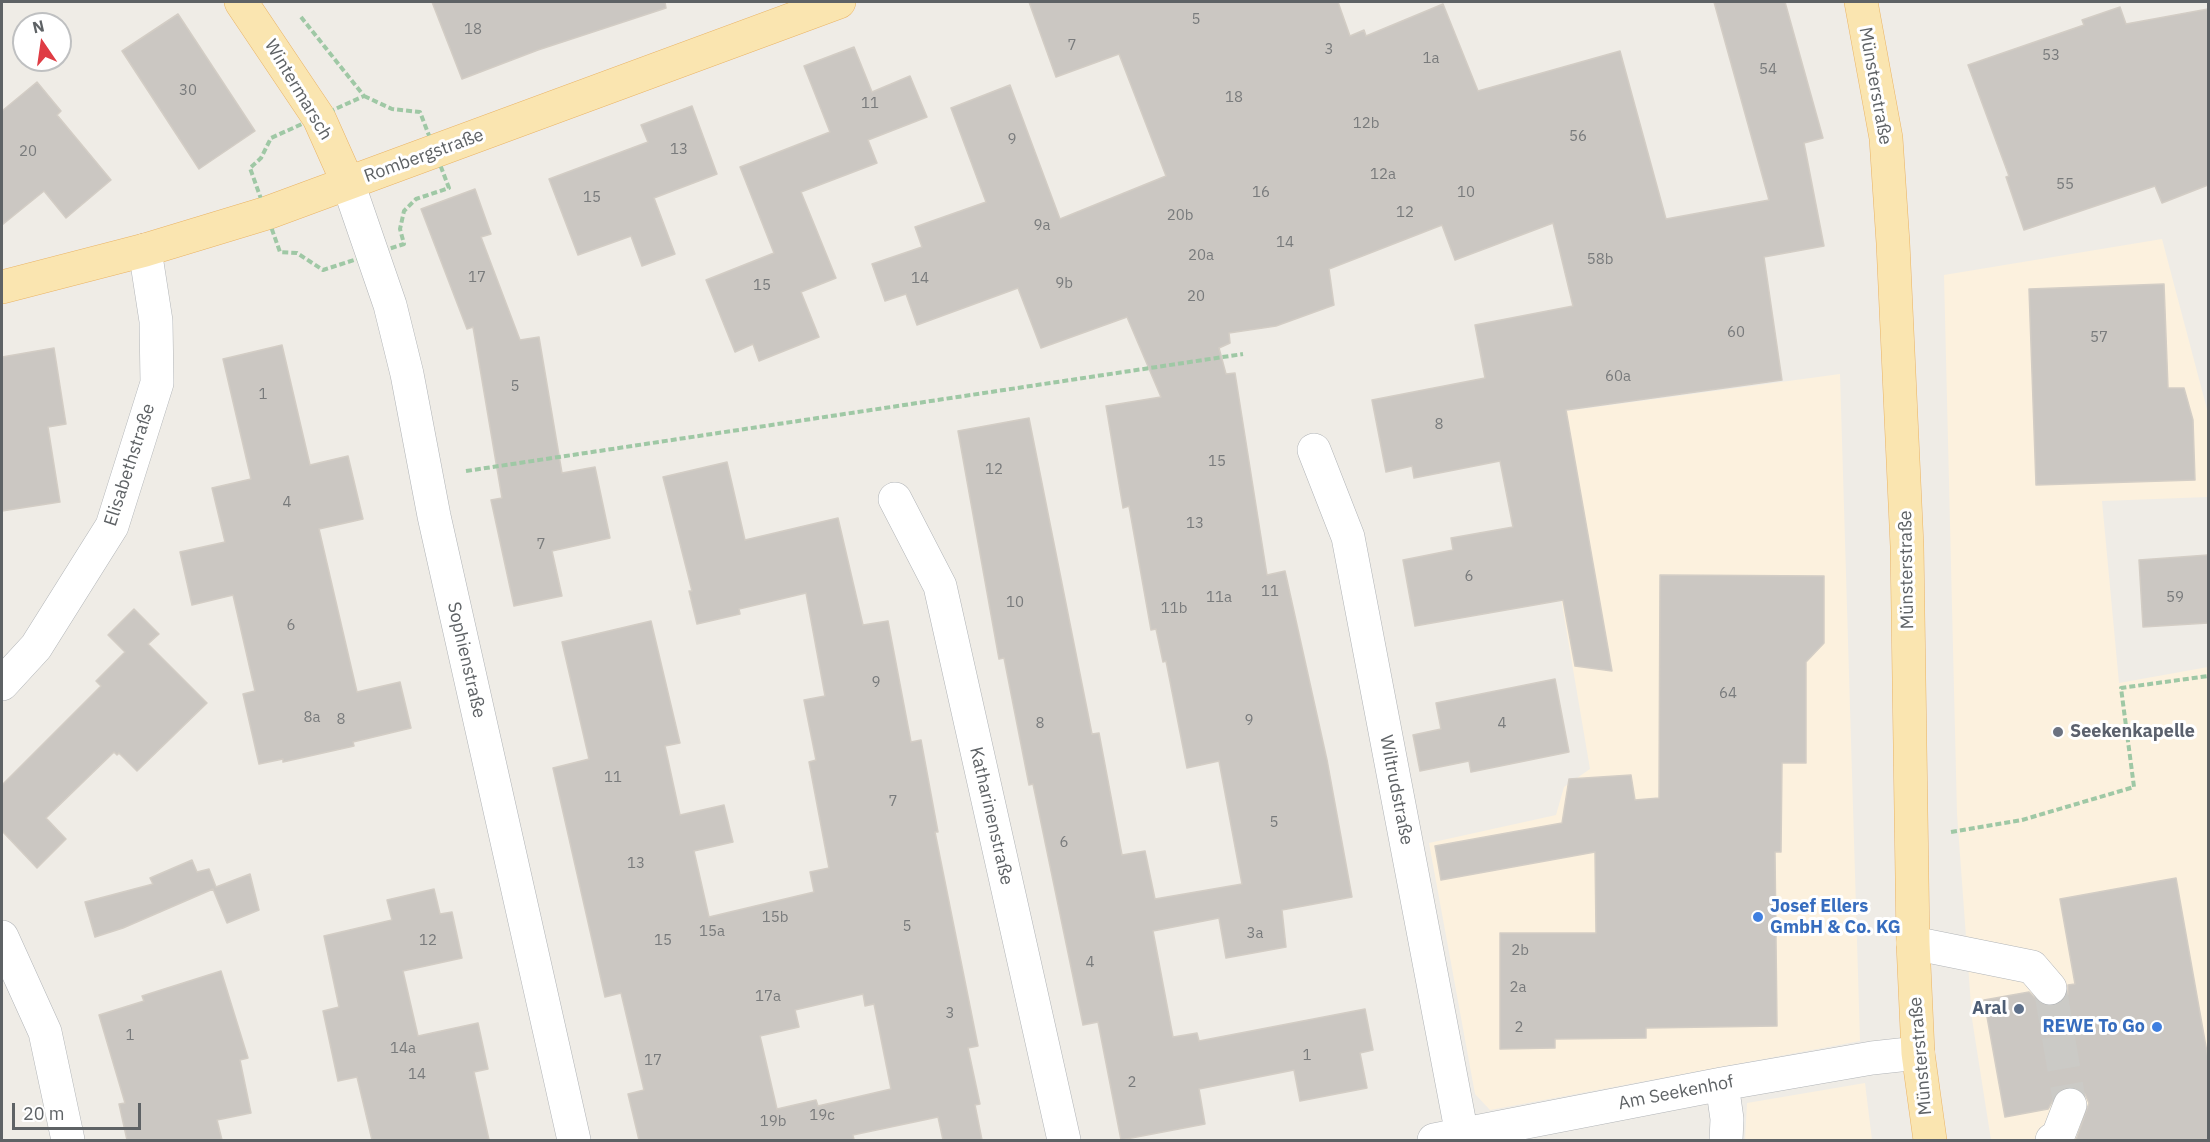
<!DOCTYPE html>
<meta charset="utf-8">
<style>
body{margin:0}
#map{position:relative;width:2210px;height:1142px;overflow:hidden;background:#efece6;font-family:"IBM Plex Sans",sans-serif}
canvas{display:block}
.frame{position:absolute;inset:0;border:3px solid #5e6265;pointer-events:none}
.north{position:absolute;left:12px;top:12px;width:60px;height:60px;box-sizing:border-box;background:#fff;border:2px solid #bfc0c1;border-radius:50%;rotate:347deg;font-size:16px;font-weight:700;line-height:24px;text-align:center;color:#5e6265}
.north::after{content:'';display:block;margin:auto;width:21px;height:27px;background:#df3c44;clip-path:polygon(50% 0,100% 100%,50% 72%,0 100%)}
.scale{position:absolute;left:12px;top:1103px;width:129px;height:27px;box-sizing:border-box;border:3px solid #5e6265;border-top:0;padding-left:8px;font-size:18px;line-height:21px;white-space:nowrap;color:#5e6265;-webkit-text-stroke:4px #fff;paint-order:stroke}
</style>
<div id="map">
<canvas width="2210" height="1142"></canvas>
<div class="frame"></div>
<div class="north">N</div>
<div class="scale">20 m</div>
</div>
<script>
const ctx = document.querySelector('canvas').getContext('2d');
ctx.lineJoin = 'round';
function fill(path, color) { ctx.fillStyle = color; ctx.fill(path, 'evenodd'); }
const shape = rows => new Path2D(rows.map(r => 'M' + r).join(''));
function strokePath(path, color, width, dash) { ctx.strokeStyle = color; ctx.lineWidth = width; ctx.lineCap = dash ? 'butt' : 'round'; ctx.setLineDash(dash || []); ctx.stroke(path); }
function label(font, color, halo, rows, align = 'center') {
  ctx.font = font + ' "IBM Plex Sans",sans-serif'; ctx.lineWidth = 6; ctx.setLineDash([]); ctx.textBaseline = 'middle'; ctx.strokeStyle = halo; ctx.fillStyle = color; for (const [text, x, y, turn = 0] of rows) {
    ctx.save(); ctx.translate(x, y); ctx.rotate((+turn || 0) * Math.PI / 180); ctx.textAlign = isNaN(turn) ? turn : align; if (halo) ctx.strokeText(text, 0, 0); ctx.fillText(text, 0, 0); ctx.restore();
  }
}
fill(shape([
 [2162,239,2208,413,2208,497,2102,501,2119,683,2208,667,2208,1140,1991,1140,1972,1019,1957,814,1944,275],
 [1840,374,1860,1041,1490,1110,1475,1094,1429,843,1556,815,1564,787,1590,769,1530,416],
 [1865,1083,1872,1140,1745,1140,1747,1103]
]), '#fcf1de');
const building = shape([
 [432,2,665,2,666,8,538,50,462,79,432,2],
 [1029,2,1338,2,1350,36,1364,30,1366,36,1443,4,1478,91,1620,51,1666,219,1769,200,1714,2,1785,2,1823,138,1804,143,1824,246,1764,257,1782,380,1566,410,1612,671,1575,666,1563,600,1415,626,1403,560,1453,550,1451,538,1513,527,1500,461,1414,478,1412,466,1386,472,1372,400,1485,378,1475,325,1573,306,1553,223,1455,260,1442,225,1329,269,1334,305,1276,326,1229,333,1230,343,1219,348,1226,374,1235,373,1267,575,1285,571,1327,760,1352,897,1282,910,1286,947,1226,958,1219,918,1153,931,1173,1037,1197,1033,1199,1041,1365,1009,1373,1050,1360,1053,1367,1088,1300,1101,1294,1070,1199,1089,1205,1124,1121,1140,1098,1022,1083,1025,1033,784,1029,785,1004,658,999,659,958,431,1029,418,1092,734,1099,733,1122,855,1145,851,1155,899,1242,884,1219,761,1187,768,1166,661,1163,662,1156,629,1151,630,1129,506,1123,508,1106,406,1161,397,1127,317,1041,348,1018,288,917,325,906,294,885,301,872,264,922,247,915,227,986,202,951,108,1010,85,1060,219,1166,176,1119,54,1056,77,1029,2],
 [2120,7,2126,24,2208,9,2208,185,2162,203,2155,186,2024,230,2006,177,2009,176,1968,65,2084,25,2082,20,2120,7],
 [178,14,255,131,199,169,122,51,178,14],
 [854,47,872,92,910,76,927,117,868,140,877,163,801,192,836,278,801,292,819,337,759,361,753,344,735,352,706,280,774,253,740,167,830,132,804,66,854,47],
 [37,82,61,111,57,115,111,180,66,218,44,191,2,225,2,111,37,82],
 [692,106,717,174,654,198,675,254,642,266,631,236,578,255,549,179,648,142,641,125,692,106],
 [475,189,491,234,481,237,520,340,539,337,562,473,595,467,610,538,552,551,562,596,514,606,491,500,502,498,473,327,467,329,421,209,475,189],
 [2164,284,2168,388,2184,388,2193,420,2195,480,2036,485,2029,289,2164,284],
 [282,345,310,465,348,456,363,519,319,529,357,692,400,682,411,728,353,742,354,746,283,762,283,759,259,764,243,694,255,691,233,595,192,605,180,552,225,542,212,488,251,479,223,359,282,345],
 [54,348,66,424,48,427,60,502,2,511,2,357,54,348],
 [727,462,745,540,838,518,863,625,888,621,911,742,921,740,938,832,935,832,978,1046,968,1048,980,1104,975,1105,982,1140,943,1140,938,1117,853,1135,854,1140,639,1140,628,1094,644,1090,621,993,605,997,553,768,589,759,562,642,651,621,680,743,665,746,680,815,724,805,733,842,694,851,709,917,814,892,810,872,829,868,809,762,816,760,804,700,825,696,806,593,739,609,740,614,697,624,689,591,692,591,663,477,727,462],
 [863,994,865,1006,874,1004,891,1089,818,1106,816,1100,777,1109,760,1036,799,1027,795,1010,863,994],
 [2208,555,2208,623,2143,627,2139,560,2208,555],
 [1660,575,1824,576,1824,643,1806,662,1806,763,1782,763,1781,852,1775,852,1777,1026,1646,1028,1646,1038,1555,1039,1555,1048,1500,1049,1500,933,1596,933,1595,852,1441,880,1435,846,1562,823,1569,779,1631,775,1635,800,1659,798,1660,575],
 [134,609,159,634,148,644,207,703,137,771,119,753,117,755,114,752,46,818,66,839,37,868,2,831,2,785,101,686,96,681,125,652,108,635,134,609],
 [1555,679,1569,752,1471,772,1469,761,1420,771,1413,735,1441,729,1436,703,1555,679],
 [192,860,197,872,209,869,216,887,250,874,259,910,227,923,213,889,123,928,95,937,85,902,153,884,150,878,192,860],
 [2176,878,2208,1058,2208,1140,2076,1140,2089,1103,2085,1094,2076,1087,2068,1086,2059,1090,2048,1109,2005,1117,1984,1000,2029,992,2044,1006,2054,1006,2063,1002,2068,994,2068,985,2075,984,2060,899,2176,878],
 [434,889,440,914,452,912,462,958,403,971,418,1036,478,1023,488,1069,474,1072,489,1140,372,1140,357,1077,338,1081,323,1011,339,1007,324,936,392,920,387,900,434,889],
 [221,971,248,1058,240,1060,251,1113,217,1120,222,1140,127,1140,119,1104,125,1103,99,1015,144,1001,142,996,221,971]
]);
fill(building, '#cbc7c2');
strokePath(building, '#d3cdc5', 1.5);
strokePath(shape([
 [2050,988,2070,1105]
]), '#cbcac6', 33, [33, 16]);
const minor = shape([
 [348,183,390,305,407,374,434,516,574,1140],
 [1314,450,1348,537,1462,1135],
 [895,499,940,586,1064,1140],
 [2,684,36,647,112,526,157,383,156,321,145,250],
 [2,937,45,1032,68,1140],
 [1913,943,2032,967,2050,988],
 [1722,1084,1727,1119,1726,1140],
 [1434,1140,1722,1084,1872,1058,1918,1053],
 [2052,1140,2058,1136,2070,1105]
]);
const major = shape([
 [241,2,319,118,348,183],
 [1861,2,1886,138,1893,243,1907,546,1913,943,1918,1053,1930,1140],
 [2,287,145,250,267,213,839,2]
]);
strokePath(minor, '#b1b4b7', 34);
strokePath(major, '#e9b365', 34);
strokePath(shape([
 [301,17,364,96],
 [364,96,392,109,420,112,449,188,416,199,404,211,400,229,404,244,323,270,297,253,280,252,250,168,261,158,271,138,364,96],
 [466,471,1243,354],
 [1951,832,2022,820,2134,787,2121,688,2208,676]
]), '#9fc8a5', 4, [6, 3]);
strokePath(minor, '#fff', 33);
strokePath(major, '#fae5b0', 33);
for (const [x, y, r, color] of [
 [2058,732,6,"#6b7280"],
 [1758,917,6,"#3f7fe0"],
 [2019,1009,6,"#5c6f8a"],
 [2157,1027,6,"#3f7fe0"]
]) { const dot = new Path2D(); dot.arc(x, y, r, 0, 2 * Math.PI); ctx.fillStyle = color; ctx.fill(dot); strokePath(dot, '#fff', 2); }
label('15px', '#797b7c', null, [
 ["5",1196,20],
 ["18",473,30],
 ["7",1072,46],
 ["3",1329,50],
 ["53",2051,56],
 ["1a",1431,59],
 ["54",1768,70],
 ["30",188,91],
 ["18",1234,98],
 ["11",870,104],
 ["12b",1366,124],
 ["56",1578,137],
 ["9",1012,140],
 ["13",679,150],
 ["20",28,152],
 ["12a",1383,175],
 ["55",2065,185],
 ["16",1261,193],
 ["10",1466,193],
 ["15",592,198],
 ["12",1405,213],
 ["20b",1180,216],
 ["9a",1042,226],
 ["14",1285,243],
 ["20a",1201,256],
 ["58b",1600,260],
 ["17",477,278],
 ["14",920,279],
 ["9b",1064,284],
 ["15",762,286],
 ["20",1196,297],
 ["60",1736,333],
 ["57",2099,338],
 ["60a",1618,377],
 ["5",515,387],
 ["1",263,395],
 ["8",1439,425],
 ["15",1217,462],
 ["12",994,470],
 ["4",287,503],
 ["13",1195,524],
 ["7",541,545],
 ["6",1469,577],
 ["11",1270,592],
 ["11a",1219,598],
 ["59",2175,598],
 ["10",1015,603],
 ["11b",1174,609],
 ["6",291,626],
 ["9",876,683],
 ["64",1728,694],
 ["8a",312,718],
 ["8",341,720],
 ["9",1249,721],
 ["8",1040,724],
 ["4",1502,724],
 ["11",613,778],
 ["7",893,802],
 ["5",1274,823],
 ["6",1064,843],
 ["13",636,864],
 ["15b",775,918],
 ["5",907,927],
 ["15a",712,932],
 ["3a",1255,934],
 ["12",428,941],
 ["15",663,941],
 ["2b",1520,951],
 ["4",1090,963],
 ["2a",1518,988],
 ["17a",768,997],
 ["3",950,1014],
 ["2",1519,1028],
 ["1",130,1036],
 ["14a",403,1049],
 ["1",1307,1056],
 ["17",653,1061],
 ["14",417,1075],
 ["2",1132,1083],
 ["19c",822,1116],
 ["19b",773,1122]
]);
label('18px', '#5e6265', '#fff', [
 ["Münsterstraße",1875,86,80],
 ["Wintermarsch",298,90,59],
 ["Rombergstraße",424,156,-20],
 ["Elisabethstraße",130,465,-72],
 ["Münsterstraße",1907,570,-91],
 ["Sophienstraße",466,660,77],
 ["Wiltrudstraße",1396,790,79],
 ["Katharinenstraße",991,816,77],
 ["Münsterstraße",1921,1056,-95],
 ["Am Seekenhof",1676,1093,-11]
]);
label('bold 18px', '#5b616d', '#fff', [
 ["Seekenkapelle",2070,732]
], 'left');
label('bold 18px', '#366cbe', '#fff', [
 ["Josef Ellers",1770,907],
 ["GmbH & Co. KG",1770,928],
 ["REWE To Go",2145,1027,"right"]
], 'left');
label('bold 18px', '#4e5e75', '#fff', [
 ["Aral",2007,1009]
], 'right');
</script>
